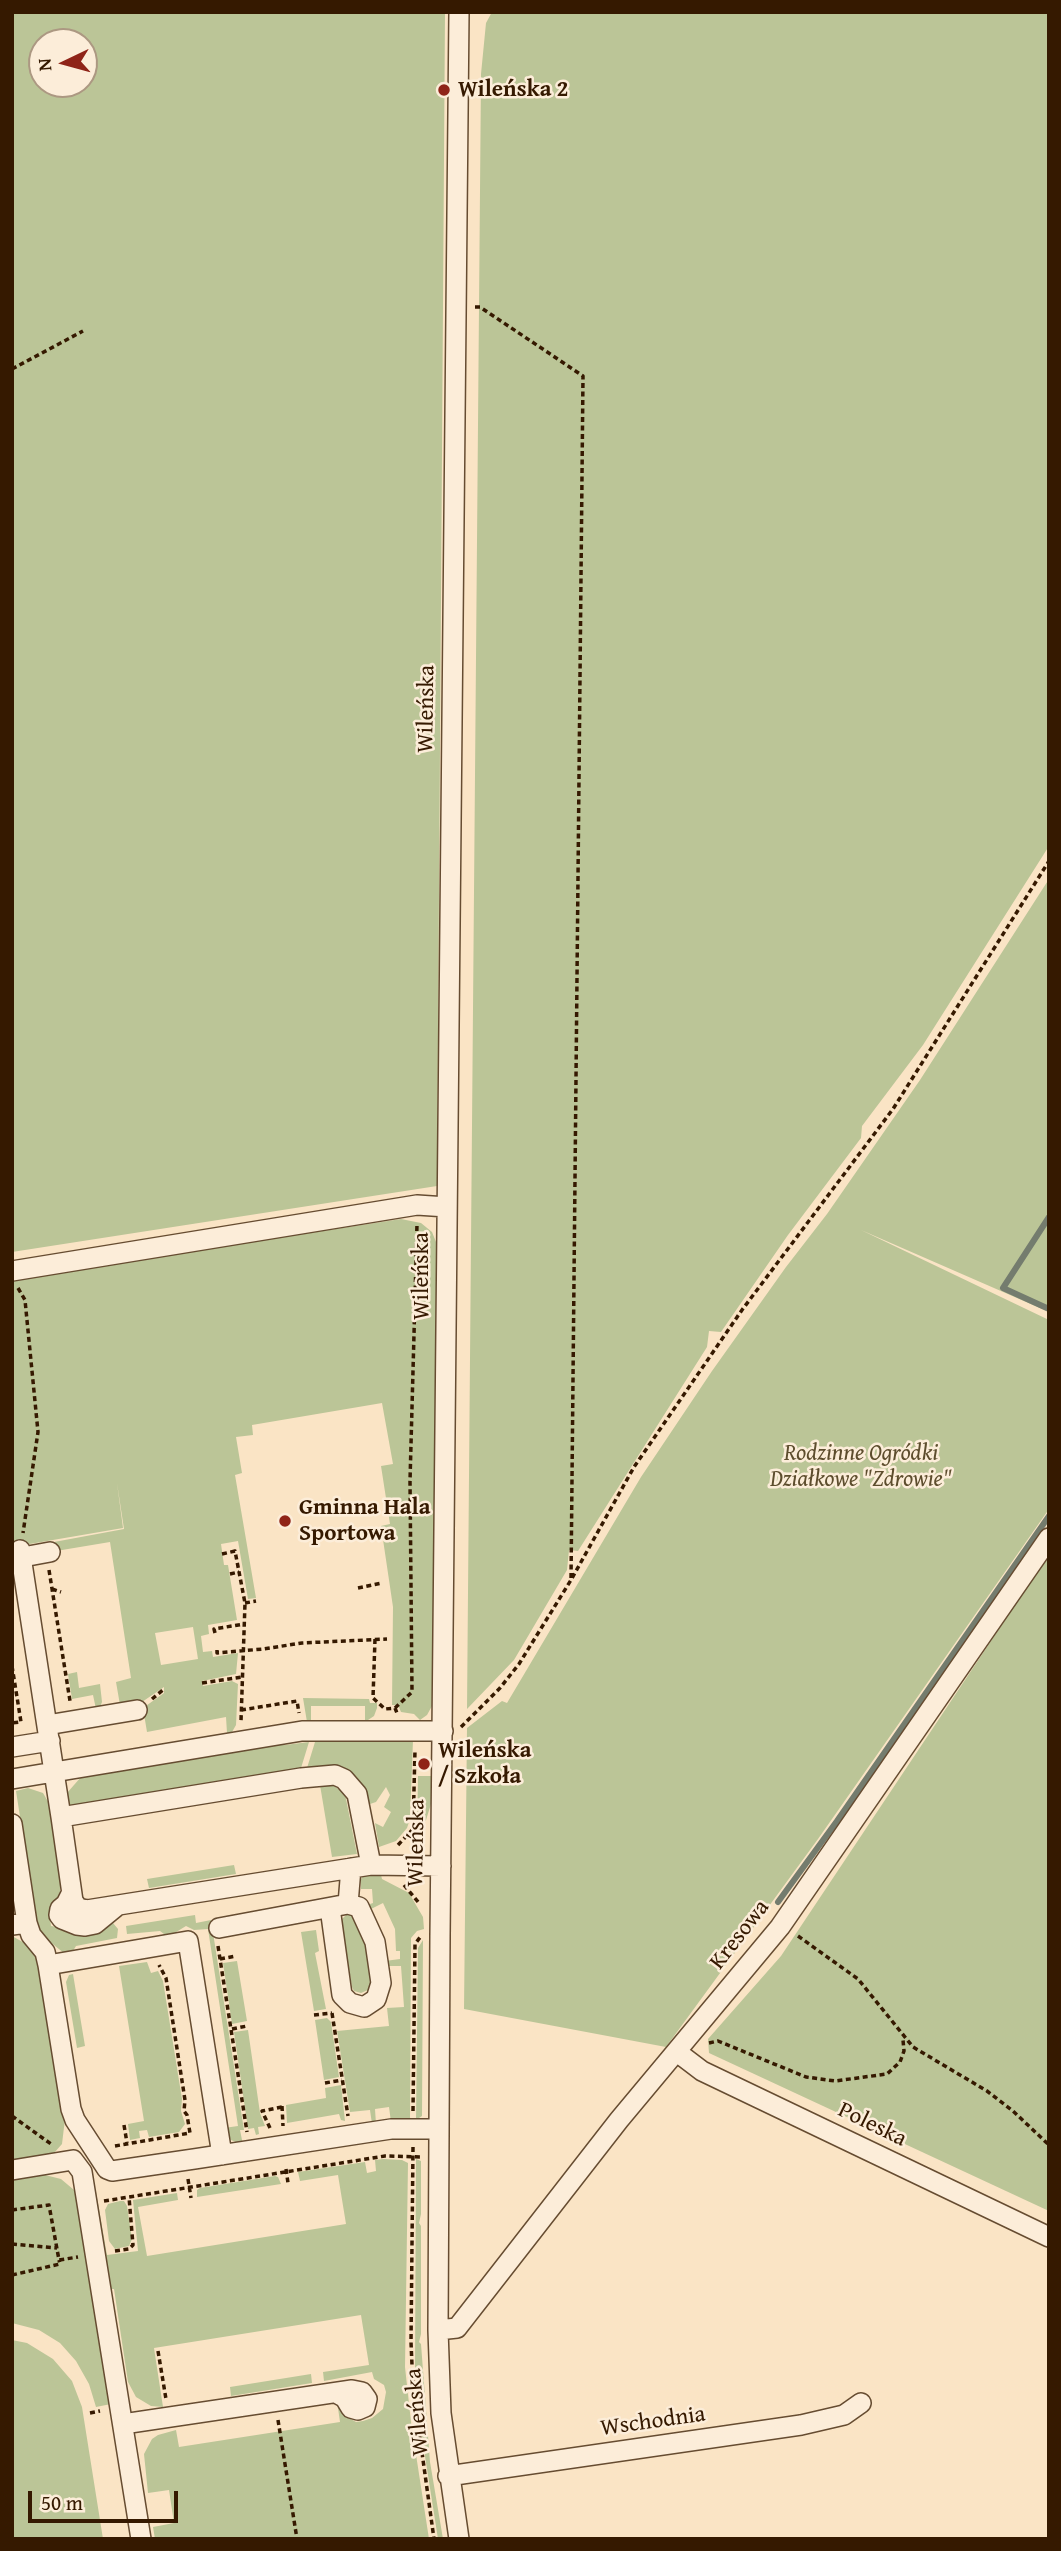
<!DOCTYPE html>
<meta charset="utf-8">
<style>
body{margin:0}
#map{position:relative;width:1061px;height:2551px;overflow:hidden;background:#fae4c5;font-family:"Gentium Book Plus",serif}
canvas{display:block}
.frame{position:absolute;inset:0;border:14px solid #351900;pointer-events:none}
.north{position:absolute;left:28px;top:28px;width:70px;height:70px;box-sizing:border-box;background:#fcedd9;border:2px solid #ac9882;border-radius:50%;rotate:265deg;font-size:19px;font-weight:700;line-height:28px;text-align:center;color:#351900}
.north::after{content:'';display:block;margin:auto;width:24px;height:32px;background:#8f2418;clip-path:polygon(50% 0,100% 100%,50% 72%,0 100%)}
.scale{position:absolute;left:28px;top:2491px;width:150px;height:32px;box-sizing:border-box;border:4px solid #351900;border-top:0;padding-left:9px;font-size:21px;line-height:24px;white-space:nowrap;color:#351900;-webkit-text-stroke:5px #fcedd9;paint-order:stroke}
</style>
<div id="map">
<canvas width="1061" height="2551"></canvas>
<div class="frame"></div>
<div class="north">N</div>
<div class="scale">50 m</div>
</div>
<script>
const ctx = document.querySelector('canvas').getContext('2d');
ctx.lineJoin = 'round';
function fill(path, color) { ctx.fillStyle = color; ctx.fill(path, 'evenodd'); }
const shape = rows => new Path2D(rows.map(r => 'M' + r).join(''));
function strokePath(path, color, width, dash) { ctx.strokeStyle = color; ctx.lineWidth = width; ctx.lineCap = dash ? 'butt' : 'round'; ctx.setLineDash(dash || []); ctx.stroke(path); }
function label(font, color, halo, rows, align = 'center') {
  ctx.font = font + ' "Gentium Book Plus",serif'; ctx.lineWidth = 5; ctx.setLineDash([]); ctx.textBaseline = 'middle'; ctx.strokeStyle = halo; ctx.fillStyle = color; for (const [text, x, y, turn = 0] of rows) {
    ctx.save(); ctx.translate(x, y); ctx.rotate((+turn || 0) * Math.PI / 180); ctx.textAlign = isNaN(turn) ? turn : align; if (halo) ctx.strokeText(text, 0, 0); ctx.fillText(text, 0, 0); ctx.restore();
  }
}
fill(shape([
 [12,12,445,12,437,1186,12,1252],
 [42,42,84,42,84,84,42,84],
 [492,12,1049,12,1049,846,923,1045,862,1126,861,1138,788,1235,721,1332,709,1331,707,1347,578,1551,569,1550,567,1570,514,1660,467,1709,481,74,486,23],
 [1049,879,1049,1312,861,1230,1049,1320,1049,1509,818,1839,666,2047,464,2009,467,1728,502,1701,507,1703,641,1477,712,1371,786,1267,827,1214,920,1080],
 [401,1219,421,1223,432,1232,438,1247,432,1706,427,1715,420,1720,414,1714,401,1712,398,1705,392,1705,393,1607,381,1526,390,1524,381,1466,393,1464,382,1403,252,1425,253,1435,236,1437,242,1473,235,1475,256,1598,248,1599,238,1541,221,1544,224,1565,228,1565,237,1620,208,1625,209,1634,201,1636,203,1652,212,1651,213,1657,238,1653,236,1674,202,1681,203,1686,232,1681,238,1684,236,1725,232,1732,227,1733,226,1717,147,1732,143,1708,164,1693,164,1687,142,1702,120,1705,116,1682,131,1678,110,1542,56,1551,54,1542,124,1529,117,1483,123,1528,12,1547,12,1281,224,1246],
 [193,1627,198,1659,161,1665,155,1633],
 [1049,1554,1049,2211,709,2053,708,2039,781,1956],
 [77,1672,79,1688,100,1684,102,1702,100,1707,96,1709,93,1695,72,1699,68,1674],
 [303,1698,369,1699,370,1703,377,1703,377,1708,374,1716,365,1722,365,1706,311,1706,311,1722,307,1722],
 [413,1740,410,1819,407,1828,396,1841,379,1847,375,1823,383,1827,391,1812,384,1807,390,1795,386,1787,376,1802,370,1804,362,1785,338,1768,330,1766,307,1768,315,1742],
 [309,1742,301,1768,68,1807,67,1793,81,1777,283,1743,285,1745],
 [418,1776,431,1776,431,1804,426,1820,417,1835],
 [320,1785,334,1786,345,1794,357,1854,332,1857],
 [28,1788,43,1793,50,1805,60,1869,60,1896,53,1908,49,1909,51,1926,64,1928,72,1934,86,1936,101,1932,113,1923,118,1929,117,1938,76,1946,71,1954,65,1954,38,1932,16,1791],
 [234,1865,236,1874,149,1888,147,1879],
 [365,1873,381,1875,382,1879,409,1893,423,1917,424,1929,417,1931,411,1938,410,2121,391,2122,389,2107,375,2109,376,2124,372,2124,370,2110,350,2112,337,2031,389,2026,387,2008,404,2007,401,1966,385,1966,385,1961,400,1959,400,1951,396,1951,395,1929,383,1903,365,1912,364,1906,373,1903,372,1889,361,1889,361,1879],
 [347,1914,353,1914,368,1944,373,1983,368,1990,361,1993,354,1991,352,1987,341,1920],
 [195,1915,196,1923,211,1920,244,2130,240,2130,243,2145,231,2140,224,2128,238,2126,208,1929,194,1930,186,1926,168,1937,160,1931,127,1934,126,1926],
 [316,1930,319,1951,315,1953,326,2009,314,2011,301,1932],
 [12,1936,28,1945,36,1954,41,1969,65,2119,62,2144,54,2153,12,2165],
 [423,1940,422,2116,416,2120,418,1948],
 [237,1961,247,2021,232,2024,223,1963],
 [147,1962,151,1973,158,1971,163,1981,182,2099,181,2111,185,2124,179,2132,149,2137,147,2130,139,2131,140,2138,130,2140,128,2124,144,2121,119,1966],
 [73,1974,85,2046,77,2048,66,1982,69,1975],
 [327,2018,331,2022,339,2077,324,2080,315,2020],
 [248,2030,260,2113,265,2126,258,2127,259,2134,256,2135,254,2128,248,2129,234,2032],
 [341,2085,345,2121,341,2120,339,2114,287,2123,286,2105,326,2098,325,2088],
 [383,2159,402,2160,408,2163,405,2367,411,2422,429,2539,155,2539,153,2527,174,2523,169,2490,148,2493,144,2454,152,2439,158,2435,176,2430,179,2447,340,2422,337,2401,349,2418,356,2422,363,2421,372,2418,383,2409,386,2392,384,2385,374,2379,372,2372,324,2381,323,2372,369,2365,361,2315,154,2348,163,2407,151,2406,136,2397,128,2382,114,2289,109,2289,94,2192,96,2192,107,2255,138,2251,133,2200,177,2193,178,2200,138,2207,147,2256,346,2224,338,2175,300,2181,298,2172,365,2162,367,2173,376,2171,375,2160],
 [416,2159,421,2161,421,2214,419,2223,421,2226,421,2334,419,2342,421,2344,430,2462,443,2539,438,2539,419,2418,415,2370],
 [41,2174,61,2179,74,2190,77,2198,111,2404,96,2407,89,2384,76,2361,60,2343,39,2330,12,2323,12,2179],
 [275,2176,278,2177,281,2184,197,2197,197,2190,200,2188],
 [120,2201,124,2201,127,2206,132,2239,129,2246,115,2249,109,2241,105,2210,108,2204],
 [12,2340,27,2343,53,2359,72,2381,82,2407,103,2539,12,2539],
 [311,2374,312,2383,231,2396,230,2387]
]), '#bbc597');
strokePath(shape([
 [1049,1217,1003,1288,1049,1309],
 [778,1902,837,1821,1049,1516]
]), '#747c6e', 6);
const minor = shape([
 [459,12,440,1935,438,2330,441,2413,459,2539],
 [12,1271,417,1205,447,1207],
 [12,1559,50,1552],
 [47,1725,137,1710],
 [12,1747,50,1741],
 [12,1779,54,1772,20,1550],
 [61,1817,54,1772,302,1731,443,1731],
 [12,1824,27,1923,12,1925],
 [371,1865,357,1794,344,1779,335,1775,301,1778,61,1817,73,1901,78,1908,87,1910,371,1865,441,1866],
 [71,1894,66,1904,60,1909,59,1915,62,1919,77,1925,85,1926,95,1924,117,1906],
 [330,1908,342,1995,350,2003,364,2007,376,1999,381,1983,375,1942,359,1907,348,1904],
 [27,1923,31,1935,45,1952,48,1965,71,2109,75,2120,107,2169,112,2171,194,2159,391,2129,438,2129],
 [219,1928,348,1904,351,1868],
 [48,1965,188,1941,222,2155],
 [677,2052,702,2071,1049,2237],
 [12,2170,73,2160,82,2172,141,2539],
 [438,2330,457,2328,619,2120,780,1927,1049,1538],
 [123,2424,352,2390,362,2392,367,2399,365,2407,358,2410,351,2408,345,2398,336,2393],
 [448,2476,801,2425,844,2415,861,2403]
]);
strokePath(minor, '#664c31', 22);
strokePath(shape([
 [475,307,480,307,583,376,571,1580],
 [12,369,83,331],
 [18,1288,25,1300,38,1432,23,1533],
 [222,1554,235,1551,245,1603,241,1721],
 [49,1570,70,1701],
 [230,1574,239,1572],
 [358,1588,382,1583],
 [52,1589,61,1592],
 [245,1603,256,1601],
 [215,1633,214,1629,244,1624],
 [375,1639,373,1698,385,1709,395,1708,397,1713],
 [217,1650,217,1653,263,1649,302,1643,387,1639],
 [12,1666,21,1722,12,1723],
 [202,1683,242,1677],
 [152,1699,164,1689],
 [395,1708,412,1692,410,1481,417,1224],
 [241,1710,297,1701,299,1713],
 [461,1727,500,1688,519,1664,571,1580,634,1467,742,1310,893,1109,1049,861],
 [398,1845,413,1829,415,1750],
 [404,1885,419,1903],
 [798,1936,858,1979,913,2047,987,2091,1013,2111,1049,2145],
 [218,1946,247,2132],
 [220,1959,236,1956],
 [332,2013,348,2116],
 [314,2015,332,2013],
 [232,2029,247,2026],
 [709,2043,718,2041,806,2077,835,2081,887,2074,900,2062,904,2051,903,2040],
 [325,2083,342,2080],
 [282,2106,283,2126],
 [413,2111,415,1944,421,1936],
 [12,2116,51,2144],
 [124,2125,127,2143],
 [270,2128,262,2111,282,2107],
 [115,2146,190,2133,187,2115,184,2111,185,2100,166,1978,159,1965],
 [413,2147,411,2342,413,2388,434,2539],
 [286,2169,288,2183],
 [188,2179,191,2198],
 [104,2201,385,2156,422,2157],
 [12,2210,49,2205,59,2260,78,2257],
 [12,2244,57,2248],
 [115,2251,129,2249,133,2245,129,2197],
 [12,2275,60,2264,59,2260],
 [158,2351,166,2399],
 [90,2413,100,2411],
 [278,2420,297,2539]
]), '#351900', 3.5, [5, 3.5]);
strokePath(minor, '#fcedd9', 19);
for (const [x, y, r, color] of [
 [444,90,7,"#8f2418"],
 [285,1521,7,"#8f2418"],
 [424,1764,7,"#8f2418"]
]) { const dot = new Path2D(); dot.arc(x, y, r, 0, 2 * Math.PI); ctx.fillStyle = color; ctx.fill(dot); strokePath(dot, '#fcedd9', 2.5); }
label('bold 23px', '#351900', '#fcedd9', [
 ["Wileńska 2",458,90],
 ["Gminna Hala",299,1508],
 ["Sportowa",299,1534],
 ["Wileńska",438,1751],
 ["/ Szkoła",438,1777]
], 'left');
label('23px', '#351900', '#fcedd9', [
 ["Wileńska",427,709,-89],
 ["Wileńska",422,1276,-90],
 ["Wileńska",417,1843,-89],
 ["Kresowa",740,1935,-52],
 ["Poleska",872,2125,26],
 ["Wileńska",418,2412,-95],
 ["Wschodnia",653,2422,-8]
]);
label('italic 23px', '#5d4d2d', '#fcedd9', [
 ["Rodzinne Ogródki",861,1454],
 ["Działkowe \"Zdrowie\"",861,1480]
]);
</script>
